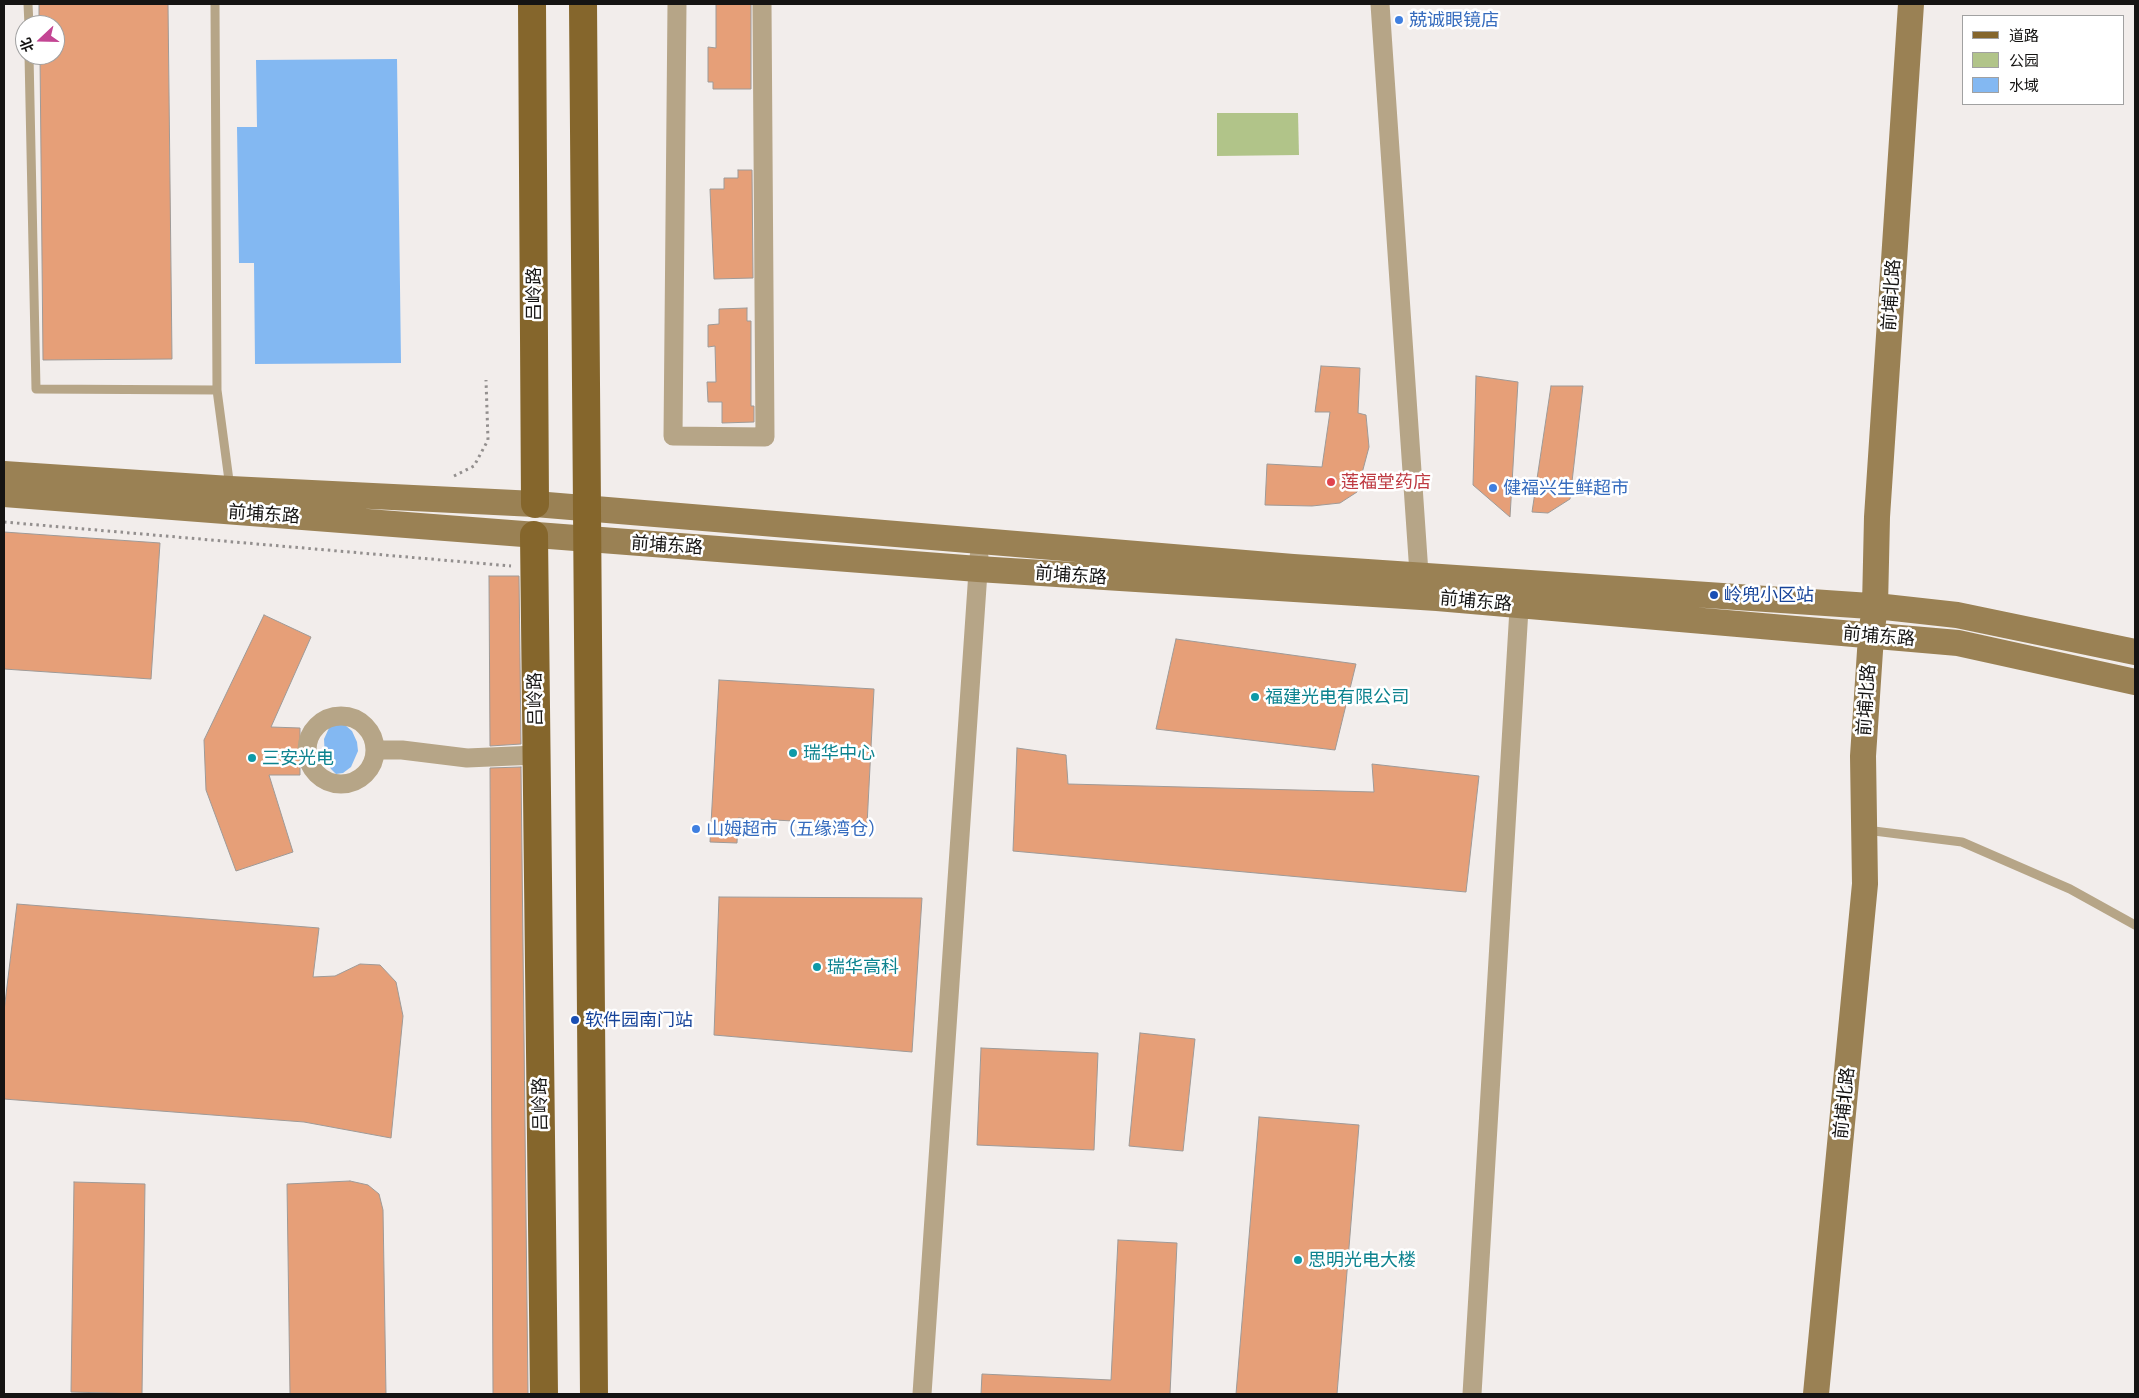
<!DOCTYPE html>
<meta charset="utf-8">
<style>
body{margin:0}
#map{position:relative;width:2139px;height:1398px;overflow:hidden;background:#f2edeb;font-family:Barlow,"Noto Sans SC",sans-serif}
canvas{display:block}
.frame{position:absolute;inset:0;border:5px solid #151413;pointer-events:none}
.legend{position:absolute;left:1962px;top:15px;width:162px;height:90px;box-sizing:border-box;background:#fff;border:1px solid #a1a1a1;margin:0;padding:6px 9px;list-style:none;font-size:15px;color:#151413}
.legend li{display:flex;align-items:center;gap:10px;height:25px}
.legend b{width:25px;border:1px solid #a1a1a1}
.north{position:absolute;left:15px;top:15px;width:50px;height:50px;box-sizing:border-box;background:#fff;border:1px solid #a1a1a1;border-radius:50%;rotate:249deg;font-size:14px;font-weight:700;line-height:20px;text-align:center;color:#151413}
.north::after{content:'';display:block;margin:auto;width:18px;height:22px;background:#c34593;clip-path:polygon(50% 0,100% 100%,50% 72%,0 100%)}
</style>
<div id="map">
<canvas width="2139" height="1398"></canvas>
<div class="frame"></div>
<ul class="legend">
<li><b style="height:6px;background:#85662c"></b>道路</li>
<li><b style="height:14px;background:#b1c489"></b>公园</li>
<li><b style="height:14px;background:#83b8f2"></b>水域</li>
</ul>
<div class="north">北</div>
</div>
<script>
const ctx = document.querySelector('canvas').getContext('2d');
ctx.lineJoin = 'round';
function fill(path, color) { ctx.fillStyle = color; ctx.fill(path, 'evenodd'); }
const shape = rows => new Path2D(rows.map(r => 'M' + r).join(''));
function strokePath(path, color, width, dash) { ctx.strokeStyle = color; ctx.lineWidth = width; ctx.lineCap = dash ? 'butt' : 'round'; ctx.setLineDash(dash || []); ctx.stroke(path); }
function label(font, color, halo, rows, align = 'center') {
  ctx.font = font + ' Barlow,"Noto Sans SC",sans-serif'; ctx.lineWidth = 5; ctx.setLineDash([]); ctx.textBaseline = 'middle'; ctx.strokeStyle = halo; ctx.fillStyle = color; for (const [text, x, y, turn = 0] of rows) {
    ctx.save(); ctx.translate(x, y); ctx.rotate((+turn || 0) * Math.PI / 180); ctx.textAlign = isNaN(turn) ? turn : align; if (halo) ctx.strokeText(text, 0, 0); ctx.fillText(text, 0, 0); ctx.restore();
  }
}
fill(shape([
 [1217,113,1298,113,1299,155,1217,156]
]), '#b1c489');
fill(shape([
 [397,59,401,363,255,364,254,263,239,263,237,127,257,127,256,60],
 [336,723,345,725,352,731,357,742,358,751,351,767,343,773,336,774,331,769,325,759,324,739,329,728]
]), '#83b8f2');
const building = shape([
 [39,4,168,4,172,359,43,360,40,55,55,55,55,25,39,25,39,4],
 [716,4,751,4,751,89,713,89,713,82,708,82,708,47,716,48,716,4],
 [738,170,752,170,753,278,714,279,710,189,724,189,724,178,738,178,738,170],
 [747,308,747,321,751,321,751,406,754,406,754,422,722,423,722,402,708,402,707,382,716,382,715,346,708,347,708,325,719,324,719,309,747,308],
 [1321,366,1360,368,1358,413,1366,415,1369,447,1357,492,1340,503,1312,506,1265,505,1267,464,1322,467,1330,412,1315,412,1321,366],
 [1476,376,1518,382,1510,517,1473,485,1476,376],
 [1551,386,1583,386,1570,499,1548,513,1532,512,1551,386],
 [4,532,160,543,151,679,4,669,4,532],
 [489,576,519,576,521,744,490,746,489,576],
 [264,615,311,637,271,727,300,728,300,775,269,775,293,852,236,871,206,790,204,740,264,615],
 [1176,639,1356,664,1335,750,1156,729,1176,639],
 [719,680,874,689,867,825,738,818,737,843,710,842,719,680],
 [1017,748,1066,755,1068,784,1374,792,1372,764,1479,776,1466,892,1013,851,1017,748],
 [521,767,528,1394,493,1394,490,768,521,767],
 [719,897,922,898,912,1052,714,1035,719,897],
 [17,904,319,928,313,977,335,976,360,964,380,965,396,982,403,1016,391,1138,304,1122,4,1099,4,1011,17,904],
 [1140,1033,1195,1039,1183,1151,1129,1146,1140,1033],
 [981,1048,1098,1053,1094,1150,977,1145,981,1048],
 [1259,1117,1359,1125,1337,1394,1236,1394,1259,1117],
 [350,1181,368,1185,379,1194,383,1210,386,1394,290,1394,287,1184,350,1181],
 [74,1182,145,1184,142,1394,71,1392,74,1182],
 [1118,1240,1177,1243,1170,1394,981,1394,982,1374,1111,1380,1118,1240]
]);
fill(building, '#e69f78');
strokePath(building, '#9e9a97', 1);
strokePath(shape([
 [454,476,474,466,488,440,486,380],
 [4,522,511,566]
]), '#938f8e', 3, [2.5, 4]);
strokePath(shape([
 [28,4,29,25],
 [215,4,217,390,230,488],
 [29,55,36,389,217,390],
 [1866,830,1962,842,2070,889,2135,925]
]), '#b6a587', 9);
strokePath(shape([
 [677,4,673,436,765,437,762,4],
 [1380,4,1420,588],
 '307 750a34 34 0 1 1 68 0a34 34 0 1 1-68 0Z',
 [375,750,402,750,467,758,536,755],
 [922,1394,979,557],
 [1472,1394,1520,592]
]), '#b6a587', 19);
strokePath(shape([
 [4,474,230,489,535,504,1293,567,1885,607,1957,615,2135,652],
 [4,494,978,569,1437,598,1958,643,2135,682],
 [1816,1394,1865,884,1863,756,1871,636,1875,606,1877,517,1911,4]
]), '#9a8154', 26);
strokePath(shape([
 [532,4,535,504],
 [583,4,594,1394],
 [534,535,544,1394]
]), '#85662c', 28);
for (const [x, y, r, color] of [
 [1399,20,5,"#3f7fe0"],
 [1331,482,5,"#e0444e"],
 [1493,488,5,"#3f7fe0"],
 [1714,595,5,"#1a4fb4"],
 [1255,697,5,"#0f9aa8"],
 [793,753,5,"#0f9aa8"],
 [252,758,5,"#0f9aa8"],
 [696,829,5,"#3f7fe0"],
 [817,967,5,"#0f9aa8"],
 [575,1020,5,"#1a4fb4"],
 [1298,1260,5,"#0f9aa8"]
]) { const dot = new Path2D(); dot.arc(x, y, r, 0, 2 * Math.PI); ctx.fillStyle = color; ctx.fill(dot); strokePath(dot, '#fff', 2); }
label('18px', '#366cbe', '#fff', [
 ["兢诚眼镜店",1409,20],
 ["健福兴生鲜超市",1503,488],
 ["山姆超市（五缘湾仓）",706,829]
], 'left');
label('18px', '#151413', '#fff', [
 ["吕岭路",534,294,-90],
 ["前埔北路",1891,295,-86],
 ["前埔东路",264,514,4],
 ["前埔东路",667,545,4],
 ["前埔东路",1071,575,4],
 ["前埔东路",1476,601,5],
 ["前埔东路",1879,636,5],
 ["吕岭路",535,699,-91],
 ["前埔北路",1866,700,-86],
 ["前埔北路",1844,1103,-84],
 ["吕岭路",540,1104,-91]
]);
label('18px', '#be3a42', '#fff', [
 ["莲福堂药店",1341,482]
], 'left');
label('18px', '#164399', '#fff', [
 ["岭兜小区站",1724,595],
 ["软件园南门站",585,1020]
], 'left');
label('18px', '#0d838f', '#fff', [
 ["福建光电有限公司",1265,697],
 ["瑞华中心",803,753],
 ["三安光电",262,758],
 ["瑞华高科",827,967],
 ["思明光电大楼",1308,1260]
], 'left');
</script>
